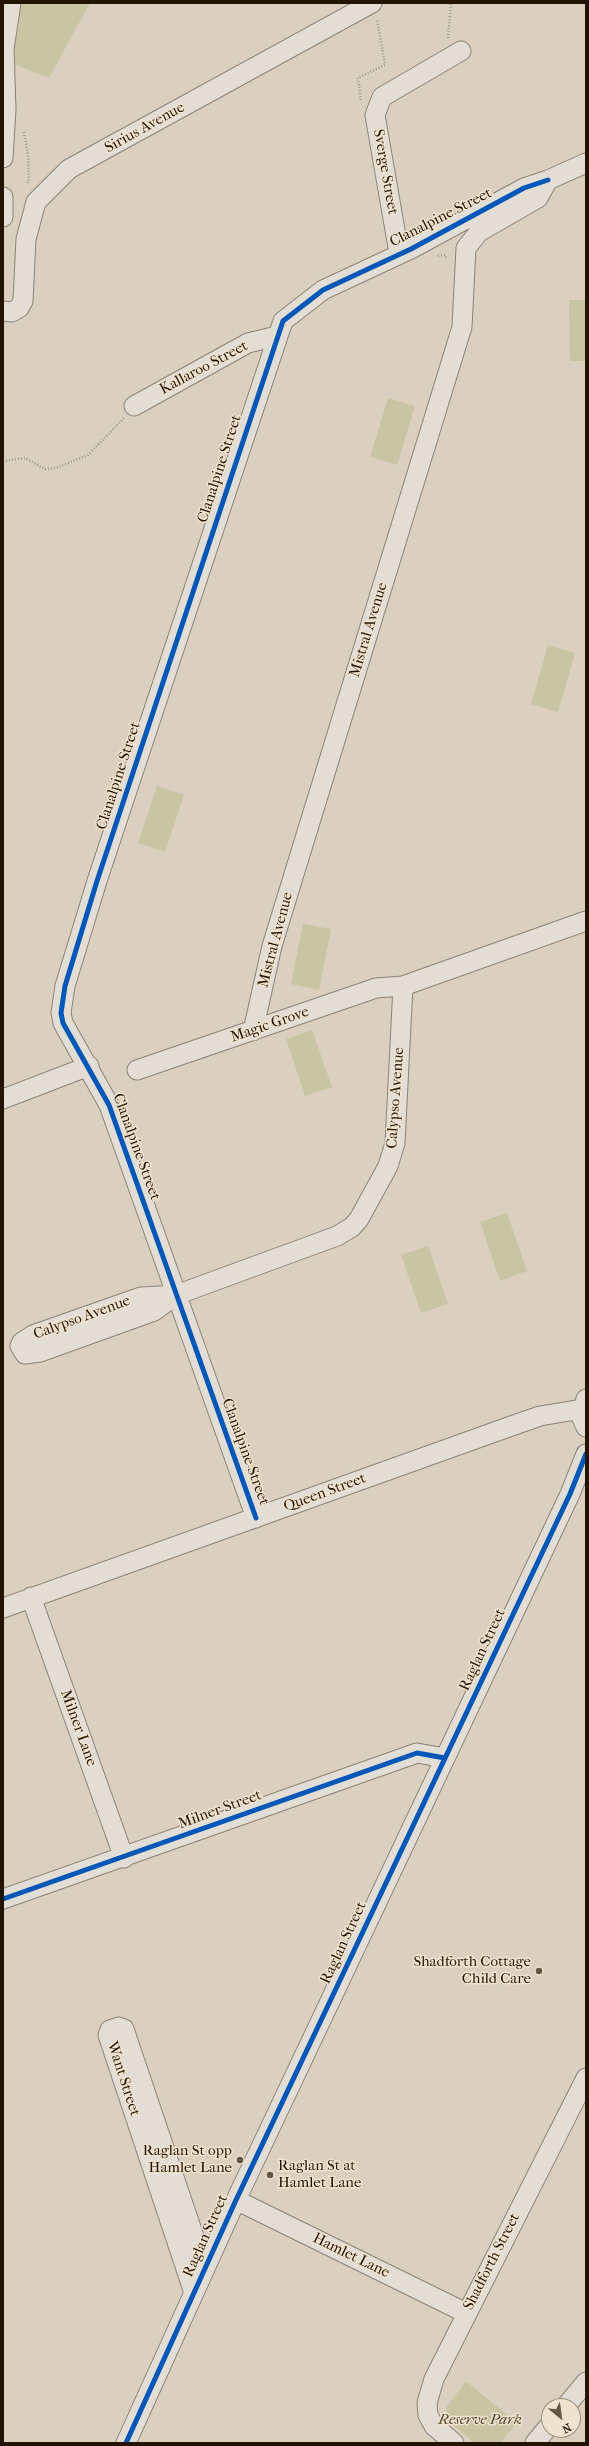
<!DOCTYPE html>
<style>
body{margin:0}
#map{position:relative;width:589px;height:2446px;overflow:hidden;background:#dbd0bf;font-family:"IM FELL French Canon",serif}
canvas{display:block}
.frame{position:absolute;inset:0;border:4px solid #231400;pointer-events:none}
.north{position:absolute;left:541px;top:2398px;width:40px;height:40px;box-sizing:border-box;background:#efe2ce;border:1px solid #9d907c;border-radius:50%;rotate:151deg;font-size:11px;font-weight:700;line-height:16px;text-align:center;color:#231400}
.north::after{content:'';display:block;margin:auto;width:14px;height:18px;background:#635643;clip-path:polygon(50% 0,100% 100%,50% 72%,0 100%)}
</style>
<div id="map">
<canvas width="589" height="2446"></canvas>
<div class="frame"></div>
<div class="north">N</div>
</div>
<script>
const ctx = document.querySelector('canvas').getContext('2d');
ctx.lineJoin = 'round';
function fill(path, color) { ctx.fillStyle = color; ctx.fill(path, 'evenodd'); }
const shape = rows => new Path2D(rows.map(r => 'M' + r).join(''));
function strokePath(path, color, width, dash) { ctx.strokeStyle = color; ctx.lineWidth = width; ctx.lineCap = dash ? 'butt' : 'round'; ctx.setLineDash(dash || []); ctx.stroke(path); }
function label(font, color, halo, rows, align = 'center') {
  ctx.font = font + ' "IM FELL French Canon",serif'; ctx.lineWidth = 3; ctx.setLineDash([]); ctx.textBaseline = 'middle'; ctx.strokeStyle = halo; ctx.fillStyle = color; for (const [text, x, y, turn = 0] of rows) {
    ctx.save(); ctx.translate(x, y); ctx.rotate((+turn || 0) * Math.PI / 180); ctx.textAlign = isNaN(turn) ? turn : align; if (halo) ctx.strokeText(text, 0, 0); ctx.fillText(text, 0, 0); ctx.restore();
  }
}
fill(shape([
 [3,3,90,3,49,78,3,60],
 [569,300,586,300,586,361,570,361],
 [388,398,415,406,397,465,370,457],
 [548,645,575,653,558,712,531,704],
 [157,786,184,795,165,852,138,843],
 [303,924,331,929,319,990,291,984],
 [312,1030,332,1087,305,1096,286,1039],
 [507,1213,527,1271,500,1281,480,1222],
 [428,1246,448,1304,421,1313,401,1255],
 [466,2381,517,2423,500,2443,474,2443,451,2423,446,2408]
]), '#c7c5a2');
const minor = shape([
 [3,158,6,109,4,49,11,3],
 [3,197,3,217],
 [399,253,375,115,382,97,461,51],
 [3,311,12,312,19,308,23,301,26,239,36,202,69,169,372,3],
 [134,406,248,343,277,336],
 [253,1031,272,946,462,327,466,248,479,232,538,198,548,180,586,163],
 [137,1070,376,988,403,986],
 [3,1099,89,1066],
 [176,1295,141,1297,33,1335,22,1342,20,1346,25,1354,40,1352,154,1311,176,1295,337,1236,352,1227,359,1219,388,1166,395,1143,403,986,586,921],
 [586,1399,581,1416,586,1427],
 [256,1518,109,1105,63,1023,61,1013,65,986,97,881,283,321,323,290,411,249,524,188,548,180],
 [31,1597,124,1858],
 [3,1608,517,1424,540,1416,582,1409],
 [3,1899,417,1753,445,1758],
 [236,2200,466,2313],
 [194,2293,108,2035,110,2030,119,2027,124,2029,205,2269],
 [566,2406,586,2382],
 [126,2443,236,2200,570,1494,586,1454],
 [454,2443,434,2426,428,2415,427,2403,434,2379,586,2078],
 [535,2443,549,2426]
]);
strokePath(minor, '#8a8276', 21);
strokePath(shape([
 [448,38,451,3],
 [361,100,358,78,385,65,377,19],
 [24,132,28,155,29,181,27,183],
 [438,256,445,255,447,259],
 [3,461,25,458,45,469,56,468,88,455,124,418]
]), '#9d988f', 2.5, [1, 2]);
strokePath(minor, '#e3ded5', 19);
strokePath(shape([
 [256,1518,109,1105,63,1023,61,1013,65,986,97,881,283,321,323,290,411,249,524,188,548,180],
 [3,1899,417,1753,445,1758],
 [126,2443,236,2200,570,1494,586,1454]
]), '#0057b8', 5);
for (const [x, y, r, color] of [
 [539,1971,4,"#635643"],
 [240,2160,4,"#635643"],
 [270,2175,4,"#635643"]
]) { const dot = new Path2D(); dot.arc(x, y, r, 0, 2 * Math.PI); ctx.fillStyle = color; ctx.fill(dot); strokePath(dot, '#efe2ce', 1.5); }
label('15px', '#231400', '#efe2ce', [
 ["Sirius Avenue",145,128,-29],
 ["Sverge Street",385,172,80],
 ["Clanalpine Street",441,218,-27],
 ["Kallaroo Street",204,368,-28],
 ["Clanalpine Street",220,469,-72],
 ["Mistral Avenue",369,630,-73],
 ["Clanalpine Street",119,776,-72],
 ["Mistral Avenue",276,940,-75],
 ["Magic Grove",270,1025,-19],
 ["Calypso Avenue",396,1098,-86],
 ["Clanalpine Street",136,1147,70],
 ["Calypso Avenue",82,1318,-20],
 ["Clanalpine Street",245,1452,70],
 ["Queen Street",325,1493,-20],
 ["Raglan Street",483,1650,-65],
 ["Milner Lane",78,1728,70],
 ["Milner Street",220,1810,-20],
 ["Raglan Street",344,1943,-65],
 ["Want Street",123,2079,72],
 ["Raglan Street",206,2236,-66],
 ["Hamlet Lane",351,2256,26],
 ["Shadforth Street",492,2262,-63]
]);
label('15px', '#231400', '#efe2ce', [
 ["Shadforth Cottage",531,1962],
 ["Child Care",531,1979],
 ["Raglan St opp",232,2151],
 ["Hamlet Lane",232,2168],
 ["Raglan St at",278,2166,"left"],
 ["Hamlet Lane",278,2183,"left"]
], 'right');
label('italic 15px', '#4f462a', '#efe2ce', [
 ["Reserve Park",480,2420]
]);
</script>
